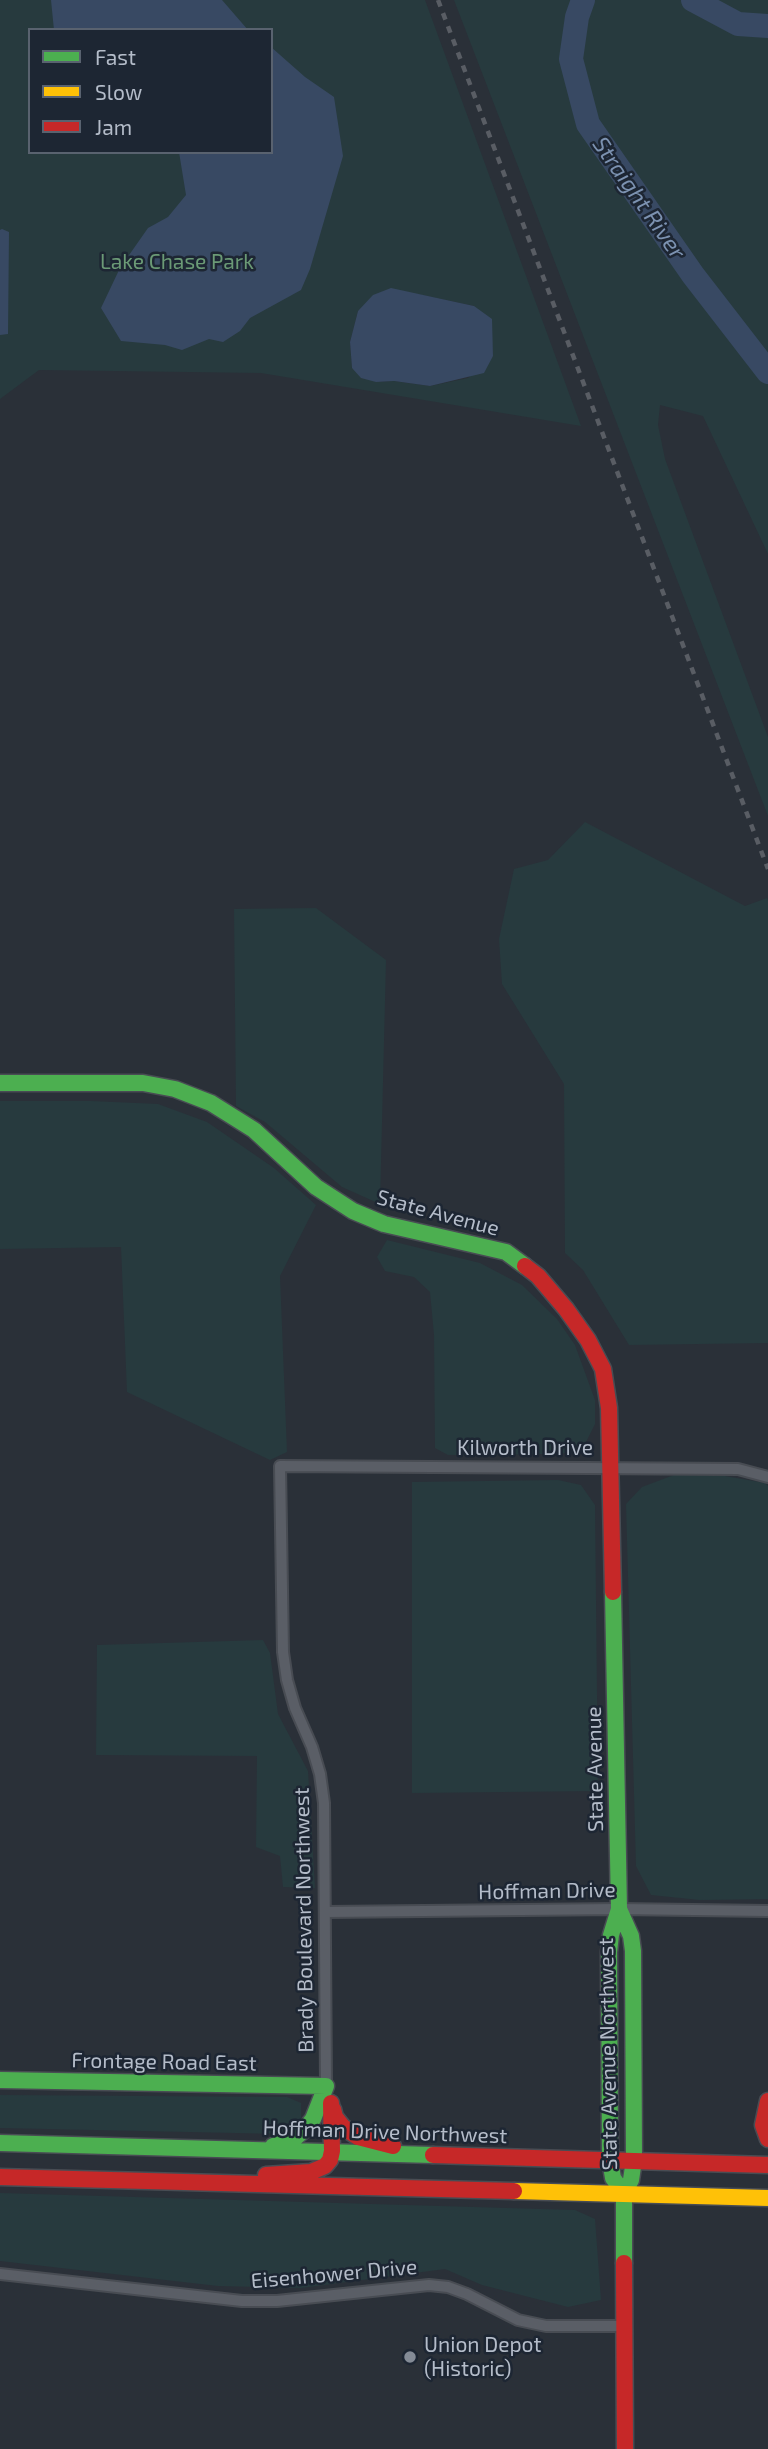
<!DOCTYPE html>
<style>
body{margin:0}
#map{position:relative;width:768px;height:2449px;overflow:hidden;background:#2a3038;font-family:"Exo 2",sans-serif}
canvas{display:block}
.legend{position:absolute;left:28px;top:28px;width:245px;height:126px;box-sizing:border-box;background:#1d2633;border:2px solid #59626f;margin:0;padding:9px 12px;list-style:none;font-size:21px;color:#b4bcc9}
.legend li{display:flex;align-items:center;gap:14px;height:35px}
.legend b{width:35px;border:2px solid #59626f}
</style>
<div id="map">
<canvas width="768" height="2449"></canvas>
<ul class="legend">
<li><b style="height:9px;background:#4caf50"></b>Fast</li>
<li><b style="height:9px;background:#ffc107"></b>Slow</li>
<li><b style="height:9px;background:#c62828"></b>Jam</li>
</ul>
</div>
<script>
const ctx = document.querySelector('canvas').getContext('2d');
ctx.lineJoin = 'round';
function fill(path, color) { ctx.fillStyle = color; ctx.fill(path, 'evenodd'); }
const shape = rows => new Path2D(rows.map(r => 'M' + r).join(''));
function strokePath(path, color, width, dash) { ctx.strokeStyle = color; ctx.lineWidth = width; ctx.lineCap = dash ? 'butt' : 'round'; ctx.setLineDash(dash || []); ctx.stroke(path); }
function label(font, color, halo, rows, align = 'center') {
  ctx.font = font + ' "Exo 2",sans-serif'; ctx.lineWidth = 5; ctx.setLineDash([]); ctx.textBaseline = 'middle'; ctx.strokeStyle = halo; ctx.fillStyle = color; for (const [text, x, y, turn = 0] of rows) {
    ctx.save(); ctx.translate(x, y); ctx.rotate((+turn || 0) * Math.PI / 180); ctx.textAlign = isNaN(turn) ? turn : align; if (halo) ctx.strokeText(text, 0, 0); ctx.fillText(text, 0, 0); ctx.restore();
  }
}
fill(shape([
 [0,0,425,0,581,426,261,373,39,370,0,399],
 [30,30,271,30,271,152,30,152],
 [417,294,474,306,492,344,493,356,468,378,430,386,394,381,376,382,352,368,350,342,358,311],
 [454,0,768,0,768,554,703,416,660,405,658,425,665,459,768,737,768,816],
 [585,822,745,906,767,898,768,901,768,1343,629,1345,583,1270,565,1253,564,1084,502,984,499,939,514,869,548,860],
 [316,908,386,960,380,1204,342,1187,265,1122,236,1106,234,909],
 [0,1101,91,1101,158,1104,207,1122,274,1168,316,1205,280,1276,287,1452,270,1460,127,1392,121,1247,0,1249],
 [387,1240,480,1263,522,1285,557,1319,575,1345,595,1400,595,1424,581,1452,555,1454,448,1455,435,1448,434,1335,430,1292,414,1277,385,1271,377,1257],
 [674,1475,725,1476,765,1483,768,1486,768,1899,700,1900,651,1895,636,1866,626,1504,642,1487],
 [558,1480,581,1485,595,1505,598,1791,412,1793,412,1482],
 [263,1640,270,1653,278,1714,308,1771,315,1888,283,1887,280,1856,256,1847,257,1756,96,1755,97,1645],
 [0,2095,287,2097,301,2103,301,2119,282,2134,0,2128],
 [0,2193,575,2210,595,2219,601,2300,568,2307,482,2285,445,2269,301,2288,218,2286,0,2261]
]), '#273a3e');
fill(shape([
 [51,0,222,0,248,30,54,30],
 [271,47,305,77,334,97,343,156,310,269,301,290,250,318,240,331,223,342,209,339,182,350,165,345,121,341,101,308,120,268,148,228,168,217,186,195,179,152,271,152],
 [2,229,9,232,8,334,0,335,0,230],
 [391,288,474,306,492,319,493,356,484,373,430,386,394,381,376,382,361,378,352,368,350,342,358,311,373,295]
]), '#384963');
strokePath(shape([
 [583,0,577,17,571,59,588,124,693,275,768,372],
 [693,0,738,24,768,26]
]), '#384963', 24);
const street = shape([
 [326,1912,619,1909,768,1911],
 [326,2086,324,1803,320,1774,312,1747,295,1708,287,1680,283,1652,280,1466,738,1469,768,1477],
 [0,2274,242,2301,277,2301,429,2285,448,2287,467,2294,518,2320,546,2326,623,2326]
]);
const fast = shape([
 [0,1083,143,1083,175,1089,211,1103,254,1130,316,1187,353,1211,384,1224,506,1252,525,1266],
 [613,1592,619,1909,611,1935,609,1952,610,2160,613,2178,624,2194],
 [619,1909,631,1936,633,1951,634,2160,631,2180,624,2194,624,2263],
 [0,2080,326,2086],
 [0,2143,433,2155],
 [273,2146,294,2139,304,2130,313,2119,326,2086]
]);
const slow = shape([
 [514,2191,768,2198]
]);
const jam = shape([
 [525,1266,538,1276,566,1309,588,1340,603,1369,609,1408,613,1592],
 [768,2101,763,2125,768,2139],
 [333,2109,335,2117,343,2127,358,2137,393,2146],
 [433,2155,768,2165],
 [266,2175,311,2172,325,2166,330,2160,332,2151,331,2103],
 [0,2177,514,2191],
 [624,2263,625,2449]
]);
strokePath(street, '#484c53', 14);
strokePath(fast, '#484c53', 19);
strokePath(slow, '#484c53', 19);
strokePath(jam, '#484c53', 19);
strokePath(street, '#5a5e66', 10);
strokePath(fast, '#4caf50', 16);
strokePath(slow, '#ffc107', 16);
strokePath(jam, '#c62828', 16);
strokePath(shape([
 [438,0,768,869]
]), '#595d64', 4.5, [7, 7]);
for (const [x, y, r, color] of [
 [410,2357,7,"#848b96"]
]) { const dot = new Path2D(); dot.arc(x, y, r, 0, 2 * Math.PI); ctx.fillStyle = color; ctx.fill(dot); strokePath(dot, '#1d2633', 2.5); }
label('21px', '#6b9a76', '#1d2633', [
 ["Lake Chase Park",177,262]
]);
label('21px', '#b4bcc9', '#1d2633', [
 ["State Avenue",438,1213,15],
 ["Kilworth Drive",525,1448],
 ["State Avenue",595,1769,-91],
 ["Hoffman Drive",547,1891,-1],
 ["Brady Boulevard Northwest",304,1920,-91],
 ["State Avenue Northwest",608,2054,-91],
 ["Frontage Road East",164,2062,1],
 ["Hoffman Drive Northwest",385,2132,2],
 ["Eisenhower Drive",334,2274,-5]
]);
label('21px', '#b4bcc9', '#1d2633', [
 ["Union Depot",424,2345],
 ["(Historic)",424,2369]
], 'left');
label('italic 23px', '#7c92b1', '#1d2633', [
 ["Straight River",639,198,55]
]);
</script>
